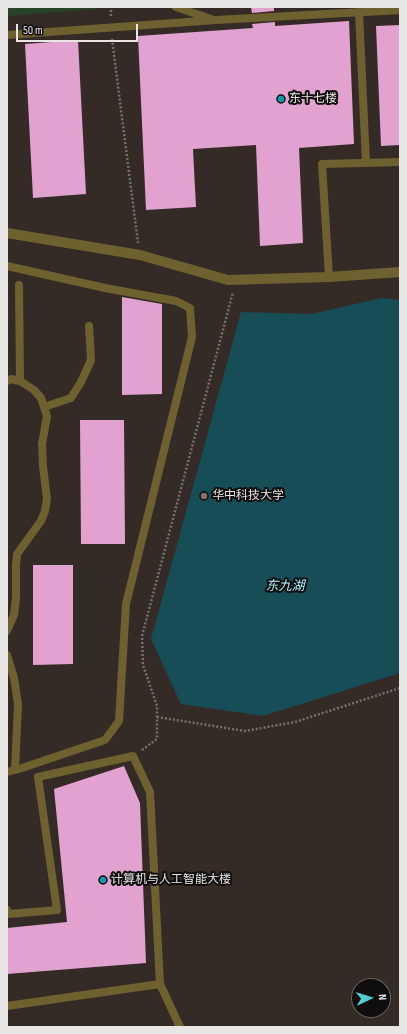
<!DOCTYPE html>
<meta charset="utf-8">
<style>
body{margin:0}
#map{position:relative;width:407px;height:1034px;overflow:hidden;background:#272422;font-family:"Sofia Sans Condensed",sans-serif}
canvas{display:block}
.frame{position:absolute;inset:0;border:8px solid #e8e6e5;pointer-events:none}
.north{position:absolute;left:351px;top:978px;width:40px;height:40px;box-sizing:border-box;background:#0f0d0d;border:1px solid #666463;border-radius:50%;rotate:86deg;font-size:11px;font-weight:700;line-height:16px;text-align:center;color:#e8e6e5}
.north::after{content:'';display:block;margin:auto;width:14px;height:18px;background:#51ccd3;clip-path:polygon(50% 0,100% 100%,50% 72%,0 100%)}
.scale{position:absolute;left:16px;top:24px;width:122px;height:18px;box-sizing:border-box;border:2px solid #e8e6e5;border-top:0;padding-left:5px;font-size:12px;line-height:14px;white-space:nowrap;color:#e8e6e5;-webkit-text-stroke:3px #0f0d0d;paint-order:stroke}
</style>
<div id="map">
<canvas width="407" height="1034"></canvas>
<div class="frame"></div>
<div class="north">N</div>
<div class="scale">50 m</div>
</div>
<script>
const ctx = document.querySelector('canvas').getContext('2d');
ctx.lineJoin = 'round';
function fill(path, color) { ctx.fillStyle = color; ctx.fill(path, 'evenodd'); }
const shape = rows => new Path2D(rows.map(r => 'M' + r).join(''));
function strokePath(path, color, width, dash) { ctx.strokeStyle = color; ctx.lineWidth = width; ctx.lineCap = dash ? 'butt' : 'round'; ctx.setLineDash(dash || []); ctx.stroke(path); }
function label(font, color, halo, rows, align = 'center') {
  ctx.font = font + ' "Sofia Sans Condensed","Noto Sans SC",sans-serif'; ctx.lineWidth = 4; ctx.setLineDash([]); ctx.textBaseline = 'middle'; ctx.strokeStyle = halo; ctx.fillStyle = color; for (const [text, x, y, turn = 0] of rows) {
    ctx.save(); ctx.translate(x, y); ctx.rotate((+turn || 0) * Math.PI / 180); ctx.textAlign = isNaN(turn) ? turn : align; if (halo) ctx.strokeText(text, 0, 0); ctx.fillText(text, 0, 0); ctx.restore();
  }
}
fill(shape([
 [7,7,400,7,400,1027,7,1027],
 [359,986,383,986,383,1010,359,1010]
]), '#342b27');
fill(shape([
 [7,7,96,7,96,9,7,16]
]), '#274328');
fill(shape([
 [381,298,400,300,400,673,263,716,181,704,151,639,241,312,312,314]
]), '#174d56');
fill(shape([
 [251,7,274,7,274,11,252,13],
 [349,21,354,144,299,148,303,243,260,246,256,145,193,149,196,207,146,210,138,36,253,28,252,24,275,22,275,26],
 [400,25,400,145,381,146,376,26],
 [78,40,86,194,33,198,25,44],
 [122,297,162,304,162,394,122,395],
 [80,420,124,420,125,544,81,544],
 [33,565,73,565,73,664,33,665],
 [124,766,140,803,146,963,7,974,7,928,67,922,54,789]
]), '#e2a2cf');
strokePath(shape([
 [111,16,111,7],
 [112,39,138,243],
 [157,717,245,731,295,722,400,688],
 [142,750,157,739,157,706,143,665,142,636,233,292]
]), '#73716f', 2.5, [2, 2]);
strokePath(shape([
 [176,7,211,19],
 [359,12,366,163],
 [7,35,216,20,400,10],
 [7,266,105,288,176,301,190,308,192,337,126,604,119,721,105,740,22,768,7,772],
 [329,277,322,164,400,162],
 [19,285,20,381],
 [7,381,11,379,20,381,34,390,41,398,47,416,42,444,43,466,47,499,45,511,41,521,17,554,16,565,16,598,14,615,7,631],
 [44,407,71,398,81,382,91,360,89,326],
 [7,655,14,678,18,704,15,770],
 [7,910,9,914,57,910,38,777,133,756,150,792,160,984,180,1027],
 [7,1006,160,984]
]), '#6e6130', 8);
strokePath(shape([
 [7,233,140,255,228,280,329,277,400,272]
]), '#6e6130', 10);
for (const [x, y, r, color] of [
 [281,99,4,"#0f9aa8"],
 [204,496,4,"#8d6e63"],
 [103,880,4,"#0f9aa8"]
]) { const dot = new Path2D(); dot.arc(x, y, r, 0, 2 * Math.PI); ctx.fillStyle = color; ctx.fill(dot); strokePath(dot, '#0f0d0d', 1.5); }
label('12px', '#e8e6e5', '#0f0d0d', [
 ["东十七楼",289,99],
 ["华中科技大学",212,496],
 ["计算机与人工智能大楼",111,880]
], 'left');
label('italic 13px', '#a6f0fe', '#0f0d0d', [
 ["东九湖",285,587]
]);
</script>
